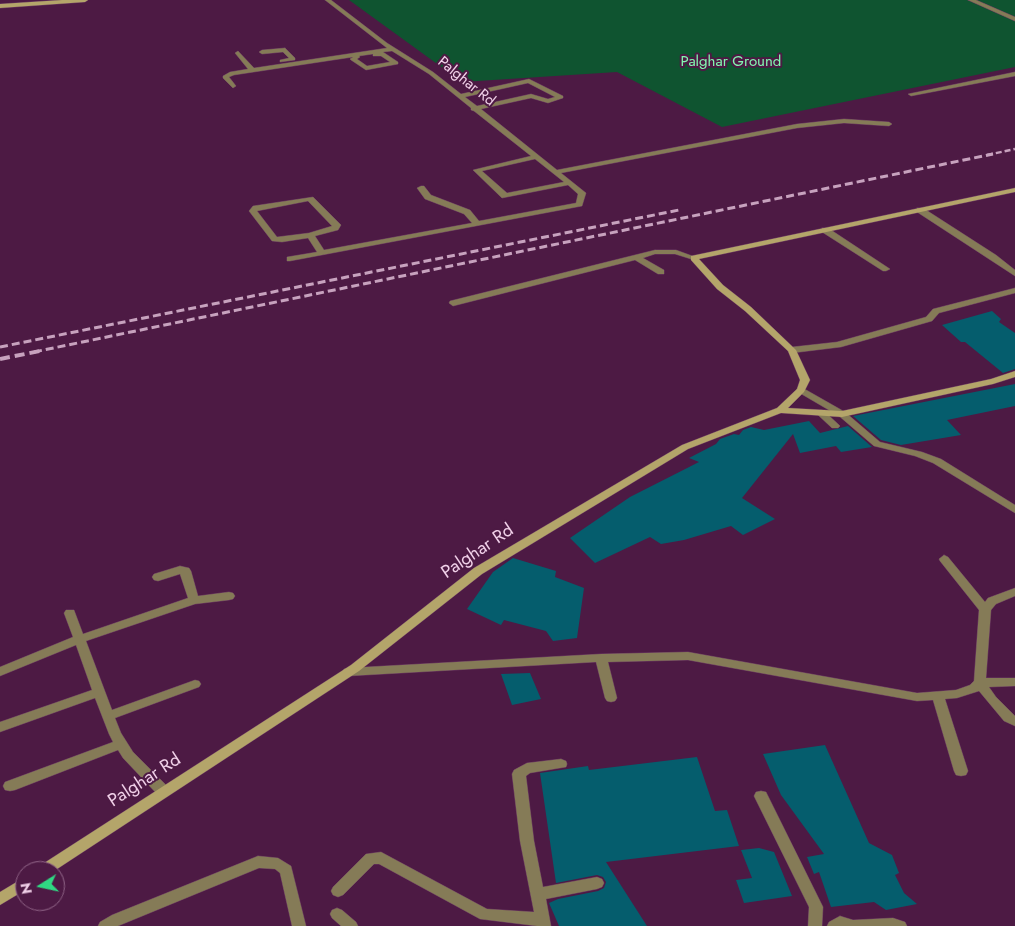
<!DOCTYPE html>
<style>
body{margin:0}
#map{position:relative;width:1015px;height:926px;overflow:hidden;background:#4d1a44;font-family:Jost,sans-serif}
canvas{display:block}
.north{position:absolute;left:15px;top:861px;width:50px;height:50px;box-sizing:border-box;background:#4d1a44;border:1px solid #8f6386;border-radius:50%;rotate:260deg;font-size:14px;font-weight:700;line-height:20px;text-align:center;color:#f1d1e9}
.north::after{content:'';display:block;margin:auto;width:18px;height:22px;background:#30d883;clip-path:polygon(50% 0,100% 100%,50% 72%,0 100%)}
</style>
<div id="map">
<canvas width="1015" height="926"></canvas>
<div class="north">N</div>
</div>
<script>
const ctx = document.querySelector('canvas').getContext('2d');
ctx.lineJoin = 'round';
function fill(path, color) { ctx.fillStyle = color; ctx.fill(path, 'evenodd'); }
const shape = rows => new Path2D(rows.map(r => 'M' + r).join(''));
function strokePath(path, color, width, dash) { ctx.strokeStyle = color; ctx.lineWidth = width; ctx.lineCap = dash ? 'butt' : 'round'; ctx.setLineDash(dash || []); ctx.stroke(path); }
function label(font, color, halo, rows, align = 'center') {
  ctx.font = font + ' Jost,sans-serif'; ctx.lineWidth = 4; ctx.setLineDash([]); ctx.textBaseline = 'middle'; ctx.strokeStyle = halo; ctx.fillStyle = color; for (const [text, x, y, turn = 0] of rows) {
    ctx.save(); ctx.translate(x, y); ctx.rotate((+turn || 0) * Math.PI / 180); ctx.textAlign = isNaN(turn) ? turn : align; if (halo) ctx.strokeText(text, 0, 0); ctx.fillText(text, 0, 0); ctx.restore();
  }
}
fill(shape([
 [349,0,1015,0,1015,67,722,127,617,72,462,82]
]), '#0f5430');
fill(shape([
 [992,311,1001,319,999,322,1015,333,1015,369,1003,373,965,342,961,342,942,325],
 [1015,384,1015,406,947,420,961,435,901,445,881,440,853,416],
 [809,421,820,433,848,426,872,447,841,452,836,446,800,453,793,434,742,498,775,519,743,535,731,526,684,540,661,544,650,537,595,563,570,538,630,497,699,462,689,458,716,444,720,439,734,434,739,435,743,430,751,427,764,430],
 [513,558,556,571,555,577,584,588,577,638,553,641,546,631,504,620,501,625,467,609,493,572],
 [530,673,541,699,512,705,501,674],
 [825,745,869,843,892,855,899,873,895,875,904,893,917,904,886,910,874,902,831,907,819,872,814,874,807,857,824,854,781,795,763,754],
 [697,757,715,811,727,810,739,846,606,862,647,926,559,926,549,903,558,899,598,891,604,888,606,882,603,877,597,875,556,883,540,773,588,766,589,770],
 [759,848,774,852,792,896,744,903,736,880,752,878,741,850]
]), '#055d6d');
const street = shape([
 [325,0,331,0,387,43,433,72,461,94,529,79,563,96,563,98,548,103,531,98,481,109,557,170,797,124,844,119,889,122,892,124,889,126,844,123,797,128,561,173,586,193,582,206,290,261,287,261,287,257,317,252,308,238,282,242,272,241,249,211,253,206,313,197,341,225,338,230,315,236,324,250,472,223,464,214,425,199,417,188,421,186,424,186,431,195,470,210,479,221,576,203,578,194,568,185,502,198,473,170,531,156,474,111,471,110,471,108,429,74,392,51,383,52,398,62,398,64,366,70,351,60,350,59,353,57,234,75,229,77,236,86,233,88,223,78,223,76,230,72,248,69,235,53,238,51,254,68,387,48,325,0],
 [373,54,373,56,381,56,390,62,367,66,357,59,360,57,359,56,373,54],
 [528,83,555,97,548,99,531,94,477,106,465,97,528,83],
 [535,159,564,182,507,193,482,171,535,159],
 [308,201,332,226,309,233,277,237,257,211,308,201],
 [968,0,976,0,1015,17,1015,21,968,0],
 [285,48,295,58,295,60,280,62,280,60,289,58,283,52,262,54,259,52,262,50,285,48],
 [1015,72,1015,76,911,96,908,94,1015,72],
 [917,208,923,208,996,255,1015,270,1015,276,917,212,917,208],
 [822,228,828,228,890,269,886,271,883,271,822,232,822,228],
 [655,250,676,250,698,258,694,260,675,254,655,254,643,258,664,270,664,274,658,274,635,260,453,306,449,303,450,301,655,250],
 [1015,288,1015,293,939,313,932,321,841,347,792,353,788,350,792,347,837,342,926,317,933,309,1015,288],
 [801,387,845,412,880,442,922,452,941,459,1015,505,1015,513,933,463,915,456,874,446,839,416,798,392,796,390,801,387],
 [821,410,824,411,838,424,840,426,838,428,832,428,818,415,816,413,818,411,821,410],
 [944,555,948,557,985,602,988,598,1015,588,1015,596,996,604,991,610,986,678,1015,678,1015,686,989,687,996,697,1015,716,1015,726,1004,721,979,691,957,698,945,699,968,771,966,775,961,776,956,775,954,771,933,700,917,701,688,660,608,662,617,698,615,701,611,702,607,701,605,698,596,662,348,676,344,675,342,672,344,669,348,668,601,654,688,652,917,693,956,690,970,685,974,681,979,610,940,561,939,559,944,555],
 [180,566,189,568,191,571,198,596,229,592,233,593,235,596,233,599,229,600,195,604,86,641,112,710,195,680,199,681,201,684,199,687,115,718,121,733,133,752,168,787,170,791,168,795,163,796,158,795,123,758,118,750,15,790,10,791,5,790,3,786,5,782,113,742,109,734,95,698,0,732,0,722,92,690,76,645,0,676,0,667,73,637,64,613,66,610,74,610,83,634,188,598,180,574,158,581,154,580,152,577,154,574,180,566],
 [561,759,566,761,567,764,566,767,530,773,526,776,534,841,543,887,597,877,602,879,604,883,602,887,597,889,546,899,551,926,537,926,480,919,379,864,374,864,343,895,338,897,333,895,331,891,333,887,366,854,381,852,487,909,534,912,520,841,512,774,514,770,527,763,561,759],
 [761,791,766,792,823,907,822,926,808,926,809,907,754,796,756,792,761,791],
 [258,856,278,858,291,866,306,926,292,926,280,873,275,869,259,868,118,926,98,926,100,922,112,915,258,856],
 [337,908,342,910,356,922,358,926,341,926,332,918,330,914,332,910,337,908],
 [840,916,853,920,893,918,905,922,907,926,827,926,829,922,840,916]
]);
const secondary = shape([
 [62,0,88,0,85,2,0,8,0,4,62,0],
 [1015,188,1015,192,699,259,723,285,751,307,796,350,810,380,804,392,788,408,842,411,991,379,1015,371,1015,377,993,384,842,417,781,413,688,449,482,574,359,671,54,871,36,871,38,867,351,665,474,568,682,445,777,408,797,389,800,380,788,351,745,311,717,289,691,260,691,256,1015,188],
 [25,877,25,890,0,905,0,892,25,877]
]);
strokePath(street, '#6b3b62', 1);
strokePath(secondary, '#6b3b62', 1);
fill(street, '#857b57');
fill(secondary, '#b4a56a');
strokePath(shape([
 [987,155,1015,149]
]), '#c7a2be', 2.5, [6, 3]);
strokePath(shape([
 [0,347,679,210],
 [34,352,993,154]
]), '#c7a2be', 3, [8, 4]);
strokePath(shape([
 [0,359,40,351]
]), '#c7a2be', 4, [10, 5]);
label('15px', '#83f8b0', '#4d1a44', [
 ["Palghar Ground",731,62]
]);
label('15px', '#f1d1e9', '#4d1a44', [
 ["Palghar Rd",466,82,39]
]);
label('18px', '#f1d1e9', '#4d1a44', [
 ["Palghar Rd",478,552,-34],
 ["Palghar Rd",145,781,-33]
]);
</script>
